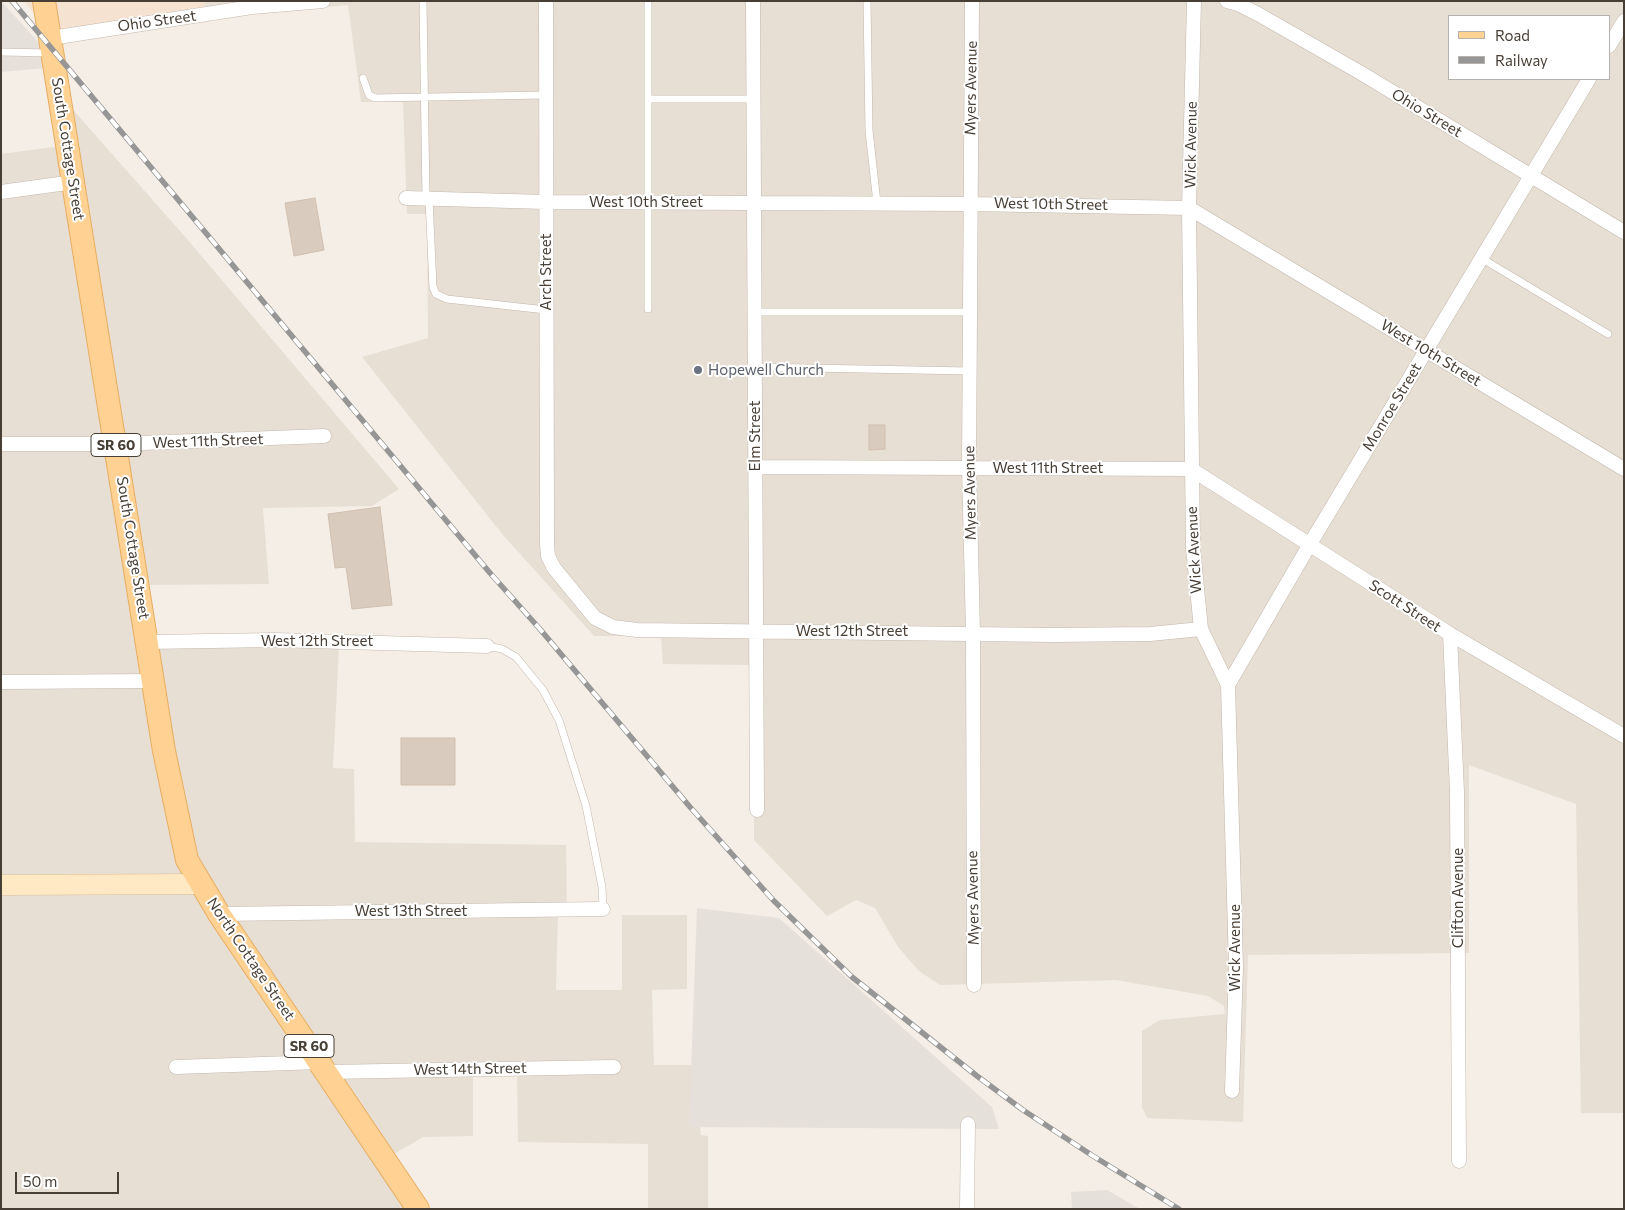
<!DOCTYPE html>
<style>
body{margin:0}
#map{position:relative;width:1625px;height:1210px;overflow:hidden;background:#f4eee6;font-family:Commissioner,sans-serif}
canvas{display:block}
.frame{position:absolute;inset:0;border:2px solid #473e35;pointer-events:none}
.legend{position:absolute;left:1448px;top:15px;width:162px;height:65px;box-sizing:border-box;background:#fff;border:1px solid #b5b2ae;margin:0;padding:6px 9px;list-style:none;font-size:15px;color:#473e35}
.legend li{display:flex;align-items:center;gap:10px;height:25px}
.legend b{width:25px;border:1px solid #b5b2ae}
.scale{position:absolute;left:15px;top:1172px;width:104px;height:22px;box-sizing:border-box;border:2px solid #473e35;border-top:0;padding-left:6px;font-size:15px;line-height:18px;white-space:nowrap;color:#473e35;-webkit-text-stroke:4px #fff;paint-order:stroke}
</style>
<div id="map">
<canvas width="1625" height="1210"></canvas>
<div class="frame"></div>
<ul class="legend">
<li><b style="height:6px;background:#ffd294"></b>Road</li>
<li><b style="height:6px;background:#969696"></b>Railway</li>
</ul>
<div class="scale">50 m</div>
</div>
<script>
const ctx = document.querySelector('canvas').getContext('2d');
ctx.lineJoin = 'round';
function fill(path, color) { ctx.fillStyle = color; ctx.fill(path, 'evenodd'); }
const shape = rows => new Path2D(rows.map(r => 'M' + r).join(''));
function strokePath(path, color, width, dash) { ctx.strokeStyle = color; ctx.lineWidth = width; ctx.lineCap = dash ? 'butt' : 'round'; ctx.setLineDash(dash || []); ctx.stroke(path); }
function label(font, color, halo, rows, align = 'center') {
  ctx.font = font + ' Commissioner,sans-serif'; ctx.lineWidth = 4; ctx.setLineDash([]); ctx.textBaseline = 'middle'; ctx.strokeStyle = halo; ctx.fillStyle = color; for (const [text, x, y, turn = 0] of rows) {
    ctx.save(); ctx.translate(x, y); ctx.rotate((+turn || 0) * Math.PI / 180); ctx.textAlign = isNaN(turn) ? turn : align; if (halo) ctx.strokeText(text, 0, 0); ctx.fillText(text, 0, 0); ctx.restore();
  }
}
fill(shape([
 [204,1,1624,1,1624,1113,1581,1113,1576,804,1469,765,1469,953,1248,955,1243,1122,1147,1118,1142,1107,1142,1031,1160,1020,1225,1014,1224,1006,1208,996,1116,980,940,985,919,971,898,947,875,908,856,900,827,916,754,840,754,665,663,664,661,636,594,636,503,535,362,357,428,338,427,214,407,214,403,102,361,102,348,5,207,19],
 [1449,16,1609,16,1609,79,1449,79],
 [52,86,187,239,399,489,372,506,263,508,269,584,135,585,144,646,339,646,333,768,354,769,355,842,566,845,567,916,558,916,556,990,622,990,622,915,687,915,687,989,652,990,654,1065,693,1065,701,1135,708,1136,708,1209,648,1209,648,1144,518,1142,517,1073,473,1073,473,1136,423,1137,379,1163,409,1209,1,1209,1,154,61,146]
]), '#e8dfd4');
fill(shape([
 [24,1,204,1,207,19,57,41]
]), '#f6e2d1');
fill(shape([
 [1,1,41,45,47,68,1,72],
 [697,908,779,918,992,1107,999,1129,689,1127],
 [1107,1190,1140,1209,1072,1209,1071,1192]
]), '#e6e0db');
const building = shape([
 [315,198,324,250,294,256,285,203,315,198],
 [869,425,885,425,885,449,869,450,869,425],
 [380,507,392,605,352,609,346,567,335,568,328,514,380,507],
 [401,738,455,738,455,785,401,785,401,738]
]);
fill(building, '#d9cbbe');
strokePath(building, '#d1bfae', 1);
const lane = shape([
 [423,1,426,199],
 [867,1,869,131,877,203],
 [1,52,50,53],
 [363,78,369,95,375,98,545,95],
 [648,99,753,99],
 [429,199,433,287,436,294,447,299,546,310],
 [1481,258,1608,334],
 [648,309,648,1],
 [754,312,969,312],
 [755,367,969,371],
 [487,646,502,649,516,657,543,690,559,720,586,806,602,887,603,909]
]);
const street = shape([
 [546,1,547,544,548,556,554,568,595,618,613,627,637,630,1052,635,1150,634,1201,629],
 [753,1,757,810],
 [972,1,969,467,973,632,974,985],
 [1194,1,1189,208,1193,548,1201,629,1228,685,1236,967,1232,1091],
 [1227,1,1238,4,1258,14,1361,73,1624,232],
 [51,38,252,7,323,1],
 [1609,46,1624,21],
 [1,192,74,182],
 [406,198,545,202,970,204,1189,208,1624,469],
 [1,444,116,444,324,436],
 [755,467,1191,469,1450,634,1624,736],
 [1450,634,1457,792,1459,1161],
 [148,642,274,640,487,646],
 [1,682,154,681],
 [1228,685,1310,544,1589,79],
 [219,914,603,909],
 [176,1067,320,1062],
 [327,1072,614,1067],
 [967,1209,968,1124]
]);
const secondary = shape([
 [1,885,201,884]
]);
const primary = shape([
 [44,1,164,751,187,860,219,914,418,1209]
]);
strokePath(lane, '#c3b7ac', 8);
strokePath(street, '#c3b7ac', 15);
strokePath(secondary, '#d9be97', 21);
strokePath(primary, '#e8ad61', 24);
strokePath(lane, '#fff', 7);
strokePath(street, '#fff', 14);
strokePath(secondary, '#ffe9c5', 20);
strokePath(primary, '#ffd294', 22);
const rail = shape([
 [12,1,490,573,539,628,690,807,774,901,852,977,977,1076,1023,1110,1093,1156,1179,1209]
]);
strokePath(rail, '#969696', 5.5);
strokePath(rail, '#fff', 4, [11]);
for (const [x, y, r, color] of [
 [698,370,5,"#6b7280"]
]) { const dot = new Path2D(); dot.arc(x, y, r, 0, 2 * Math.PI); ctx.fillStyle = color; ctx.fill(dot); strokePath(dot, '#fff', 2); }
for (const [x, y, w] of [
 [116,445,50],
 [309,1046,50]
]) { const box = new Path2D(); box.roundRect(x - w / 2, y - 11.5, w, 23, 4); ctx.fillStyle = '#fff'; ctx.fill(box); strokePath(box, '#473e35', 1); }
label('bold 14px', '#473e35', null, [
 ["SR 60",116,445],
 ["SR 60",309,1046]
]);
label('15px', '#473e35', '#fff', [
 ["Ohio Street",157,21,-8],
 ["Myers Avenue",971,88,-89],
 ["Ohio Street",1427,113,31],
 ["Wick Avenue",1191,145,-89],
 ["South Cottage Street",68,149,81],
 ["West 10th Street",646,202],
 ["West 10th Street",1051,204,1],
 ["Arch Street",546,272,-90],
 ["West 10th Street",1431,353,31],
 ["Monroe Street",1392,407,-59],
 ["Elm Street",755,436,-90],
 ["West 11th Street",208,441,-2],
 ["West 11th Street",1048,468],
 ["Myers Avenue",970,493,-91],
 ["South Cottage Street",133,548,81],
 ["Wick Avenue",1194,550,-93],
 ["Scott Street",1405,606,33],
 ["West 12th Street",852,631],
 ["West 12th Street",317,641],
 ["Myers Avenue",973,898,-91],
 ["Clifton Avenue",1458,898,-90],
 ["West 13th Street",411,911],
 ["Wick Avenue",1235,948,-90],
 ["North Cottage Street",251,959,56],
 ["West 14th Street",470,1069,-1]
]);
label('15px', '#5b616d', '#fff', [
 ["Hopewell Church",708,370]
], 'left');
</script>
